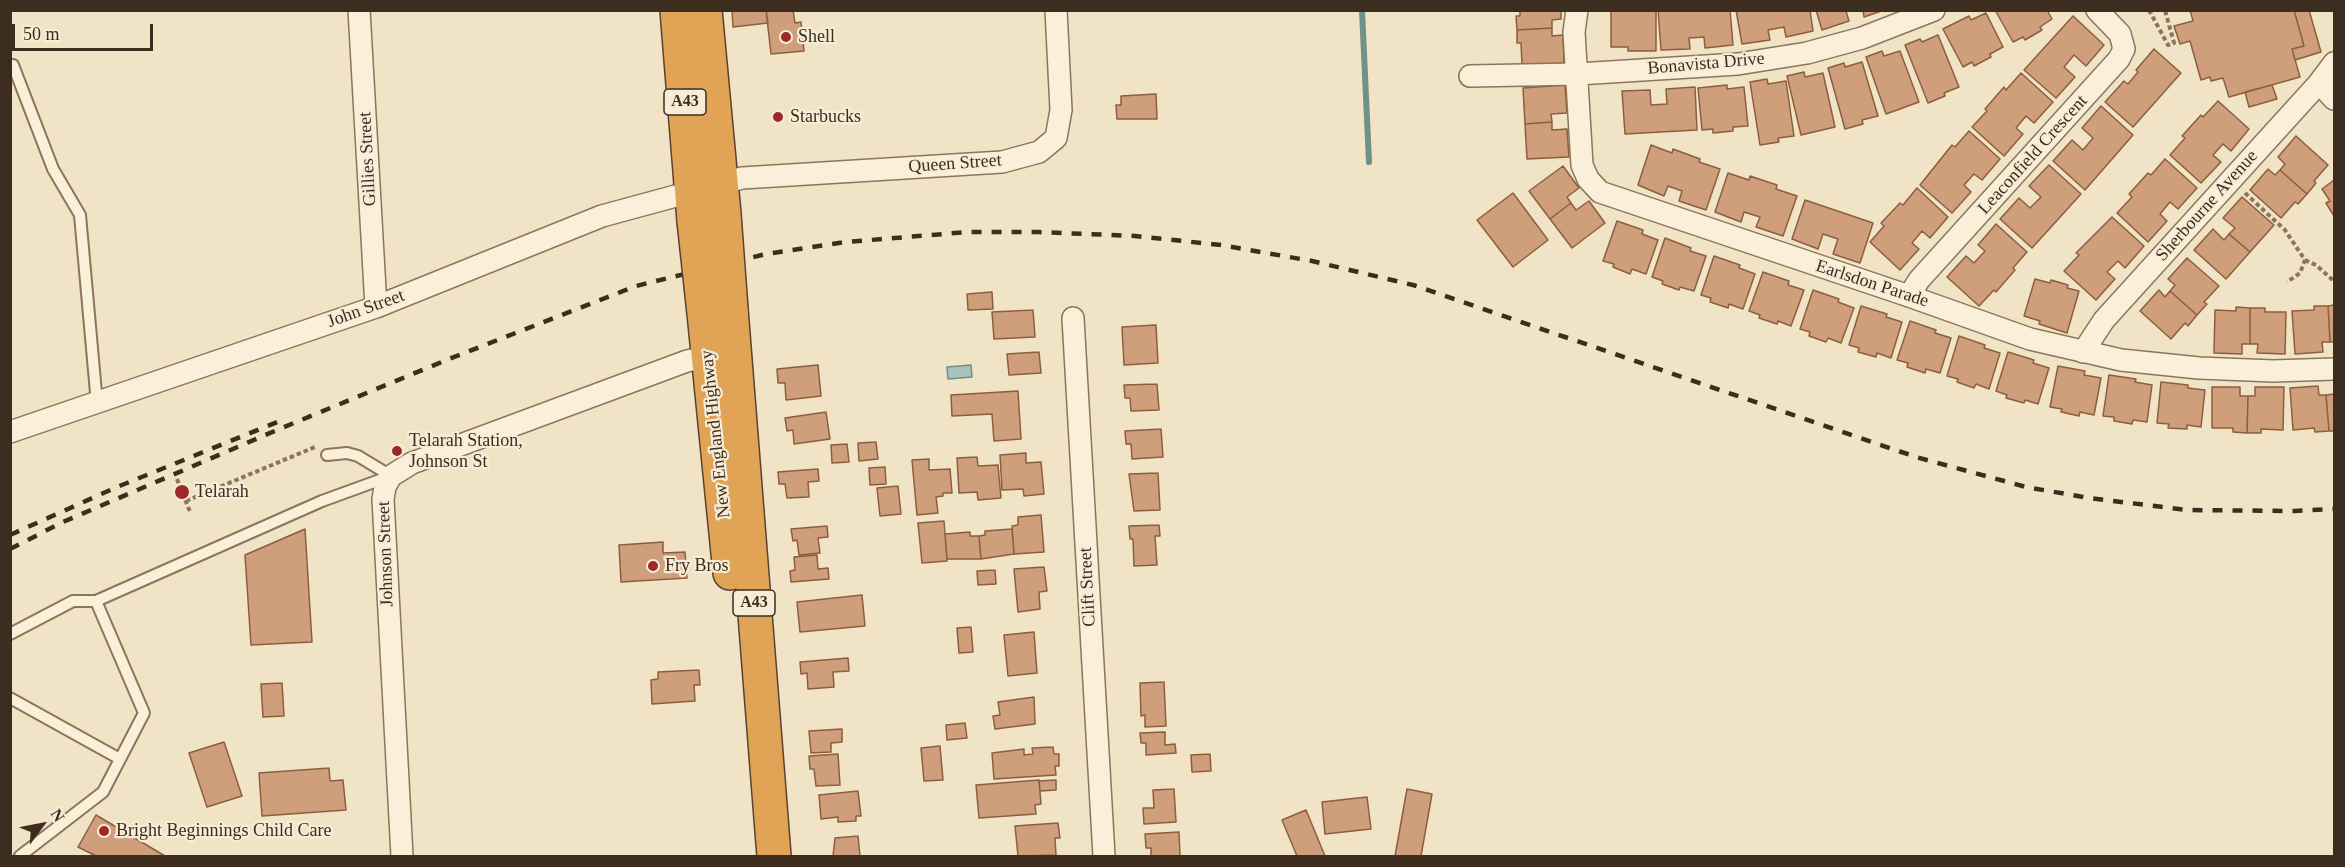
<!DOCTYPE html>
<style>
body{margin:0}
#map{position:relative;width:2345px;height:867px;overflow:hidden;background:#f0e3c6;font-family:"Times New Roman",serif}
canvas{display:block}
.frame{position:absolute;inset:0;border:12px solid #3c2d1f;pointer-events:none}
.north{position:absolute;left:12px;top:795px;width:60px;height:60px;-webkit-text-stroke:4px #f7edd6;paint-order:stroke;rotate:58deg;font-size:16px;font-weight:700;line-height:24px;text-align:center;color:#3c2d1f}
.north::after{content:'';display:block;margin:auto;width:21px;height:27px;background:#3c2d1f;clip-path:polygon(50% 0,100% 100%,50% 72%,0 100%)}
.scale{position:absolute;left:12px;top:24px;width:141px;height:27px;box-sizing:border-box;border:3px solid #3c2d1f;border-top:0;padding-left:8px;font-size:18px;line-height:21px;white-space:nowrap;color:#3c2d1f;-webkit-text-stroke:4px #f7edd6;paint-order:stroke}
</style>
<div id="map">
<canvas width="2345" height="867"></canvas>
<div class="frame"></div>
<div class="north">N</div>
<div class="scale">50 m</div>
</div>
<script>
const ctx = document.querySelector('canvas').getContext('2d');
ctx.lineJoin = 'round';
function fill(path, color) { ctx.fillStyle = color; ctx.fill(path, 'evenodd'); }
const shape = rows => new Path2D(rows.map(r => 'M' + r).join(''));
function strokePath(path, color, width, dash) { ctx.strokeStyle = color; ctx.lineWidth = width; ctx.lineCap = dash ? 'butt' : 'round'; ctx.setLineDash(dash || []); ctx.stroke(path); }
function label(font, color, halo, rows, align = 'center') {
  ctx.font = font + ' "Times New Roman",serif'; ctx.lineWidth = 4.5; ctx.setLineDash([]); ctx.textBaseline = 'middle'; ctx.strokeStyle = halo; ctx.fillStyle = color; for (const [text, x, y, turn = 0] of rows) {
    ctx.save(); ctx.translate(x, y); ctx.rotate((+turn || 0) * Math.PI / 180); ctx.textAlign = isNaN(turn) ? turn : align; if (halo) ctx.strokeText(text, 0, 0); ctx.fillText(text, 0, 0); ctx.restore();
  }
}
const water = shape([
 [971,365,972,377,948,379,947,367,971,365]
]);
fill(water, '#a7c3bb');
strokePath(water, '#6d9289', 1.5);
strokePath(shape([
 [1362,10,1369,162]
]), '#6d9289', 6);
const building = shape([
 [732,10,766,10,768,23,733,27,732,10],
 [766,10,793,10,795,23,801,22,804,51,771,54,766,10],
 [1520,10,1561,10,1561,19,1552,20,1552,28,1517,30,1516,16,1520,16,1520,10],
 [1611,10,1656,10,1656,51,1628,51,1628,47,1611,47,1611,10],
 [1658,10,1730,10,1733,45,1705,48,1704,37,1689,38,1690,49,1661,50,1658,10],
 [1736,10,1810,10,1813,31,1786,37,1784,27,1768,30,1770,40,1742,44,1736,10],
 [1816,10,1849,10,1846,11,1849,21,1822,30,1816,10],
 [1863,10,1884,10,1864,17,1863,10],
 [1995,10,2047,10,2052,19,2040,27,2042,30,2025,40,2023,37,2013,42,1995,10],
 [2190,10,2294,10,2304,46,2292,49,2300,77,2229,97,2223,78,2211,81,2210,77,2201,80,2190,41,2180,44,2174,26,2193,21,2190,10],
 [2294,10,2309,10,2321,52,2295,60,2292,49,2304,46,2294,10],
 [1986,13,2003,47,1990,54,1991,57,1974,66,1972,62,1963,67,1943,29,1969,16,1971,20,1986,13],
 [2073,16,2104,45,2086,66,2074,55,2064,67,2075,77,2056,98,2024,70,2073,16],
 [1552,28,1552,36,1563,35,1564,63,1522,65,1521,43,1517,43,1517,30,1552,28],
 [1938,35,1959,87,1944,93,1945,96,1928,103,1905,45,1920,39,1922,42,1938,35],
 [2154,49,2181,73,2133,127,2105,102,2124,81,2128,84,2138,72,2136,70,2154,49],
 [1882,51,1884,56,1900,51,1919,102,1886,114,1866,57,1882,51],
 [1862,62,1878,116,1862,120,1863,124,1845,129,1828,68,1844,63,1845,67,1862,62],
 [1804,72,1805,77,1823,73,1835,127,1801,135,1787,76,1804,72],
 [2021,73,2053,102,2034,123,2026,116,2016,128,2023,134,2004,156,1972,127,1987,111,1985,109,2004,87,2006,90,2021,73],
 [1767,79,1768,84,1786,81,1794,136,1778,138,1779,142,1760,145,1750,82,1767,79],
 [1565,85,1567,113,1551,114,1552,122,1525,124,1523,88,1565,85],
 [1727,85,1727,89,1744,87,1748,126,1733,127,1733,131,1713,133,1713,129,1702,130,1698,88,1727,85],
 [2272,85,2277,99,2249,107,2245,92,2272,85],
 [1695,87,1697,130,1625,134,1622,91,1650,90,1651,105,1667,104,1666,89,1695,87],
 [1156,94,1157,119,1117,119,1116,105,1121,105,1121,96,1156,94],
 [2218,101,2249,129,2231,151,2223,144,2213,155,2221,162,2201,183,2170,155,2185,138,2182,136,2201,115,2203,117,2218,101],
 [2101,106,2133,135,2085,190,2053,161,2072,140,2083,150,2093,138,2082,128,2101,106],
 [1552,122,1552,130,1567,129,1569,157,1527,159,1525,124,1552,122],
 [1969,131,2000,159,1982,180,1974,174,1964,185,1971,192,1952,213,1920,185,1952,145,1955,147,1969,131],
 [2296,136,2328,165,2314,181,2316,183,2307,194,2280,170,2285,164,2278,157,2296,136],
 [1651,145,1672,153,1673,149,1700,159,1699,162,1720,169,1706,210,1679,201,1682,191,1668,186,1664,196,1638,185,1651,145],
 [2165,159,2197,188,2178,209,2170,202,2160,214,2167,221,2148,242,2117,213,2132,197,2129,194,2148,173,2151,175,2165,159],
 [2049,165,2081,194,2032,248,2000,219,2019,198,2030,208,2041,197,2029,186,2049,165],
 [1563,166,1579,188,1567,197,1571,203,1550,219,1529,191,1563,166],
 [2268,169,2275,175,2280,170,2307,194,2298,204,2295,202,2281,218,2250,190,2268,169],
 [1728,173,1749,180,1750,176,1777,185,1776,189,1797,196,1783,236,1756,227,1760,217,1744,212,1741,222,1715,212,1728,173],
 [2334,180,2334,216,2326,203,2330,201,2322,189,2334,180],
 [1917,188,1948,217,1930,238,1922,231,1912,243,1919,249,1900,270,1870,242,1884,226,1881,223,1900,203,1903,205,1917,188],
 [1513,193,1548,240,1513,267,1477,220,1513,193],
 [2242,197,2274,225,2250,252,2229,234,2235,228,2223,218,2242,197],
 [1805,200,1873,223,1860,263,1833,254,1838,239,1823,234,1818,249,1792,239,1805,200],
 [1589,201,1605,223,1572,248,1550,219,1571,203,1576,210,1589,201],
 [2112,217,2144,246,2125,268,2118,261,2107,272,2115,279,2096,300,2064,271,2079,255,2076,253,2112,217],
 [1617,221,1643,230,1642,234,1658,240,1646,274,1632,269,1630,274,1613,267,1614,264,1603,261,1617,221],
 [1996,224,2027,252,2013,268,2015,270,1996,292,1994,290,1979,306,1947,277,1966,256,1974,263,1985,251,1978,245,1996,224],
 [2213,229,2224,240,2229,234,2250,252,2226,279,2194,250,2213,229],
 [1665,238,1691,248,1690,251,1706,256,1694,291,1680,287,1679,290,1662,284,1663,281,1652,277,1665,238],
 [1714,256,1740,265,1739,268,1755,274,1743,309,1729,304,1728,308,1710,302,1711,298,1701,295,1714,256],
 [2187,258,2219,286,2204,302,2207,304,2197,315,2170,291,2175,285,2168,279,2187,258],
 [1763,272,1789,281,1788,285,1804,290,1791,326,1778,321,1777,324,1759,318,1760,315,1749,311,1763,272],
 [2035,279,2050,283,2051,280,2068,285,2067,288,2079,291,2067,333,2039,324,2040,321,2024,316,2035,279],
 [1813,290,1839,299,1838,302,1854,308,1841,343,1828,338,1826,342,1809,336,1810,332,1800,329,1813,290],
 [2159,290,2165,297,2170,291,2197,315,2188,326,2185,323,2171,339,2140,311,2159,290],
 [992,292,993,309,968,310,967,294,992,292],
 [2334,305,2334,342,2330,342,2328,306,2334,305],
 [1861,306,1887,314,1886,317,1902,322,1891,358,1877,353,1876,357,1858,352,1859,348,1849,345,1861,306],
 [2314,306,2328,306,2330,342,2322,342,2323,352,2295,354,2292,311,2314,310,2314,306],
 [2236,307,2250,308,2250,344,2242,344,2242,354,2214,353,2215,310,2236,311,2236,307],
 [2250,308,2265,308,2265,312,2286,312,2285,354,2257,353,2258,344,2250,344,2250,308],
 [1033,310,1035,337,994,339,992,312,1033,310],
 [1910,321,1936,330,1935,333,1951,338,1940,373,1926,369,1925,373,1907,367,1908,363,1897,360,1910,321],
 [1156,325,1158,363,1124,365,1122,327,1156,325],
 [1959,336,1985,345,1984,348,2000,353,1989,389,1976,384,1974,388,1957,382,1958,379,1947,376,1959,336],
 [1039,352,1041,373,1009,375,1007,354,1039,352],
 [2008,352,2034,360,2033,363,2049,368,2038,404,2025,400,2024,403,2006,398,2007,395,1996,391,2008,352],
 [818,365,821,396,786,400,785,383,778,383,777,369,818,365],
 [2058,366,2085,371,2084,375,2101,378,2094,415,2080,412,2079,416,2061,412,2062,409,2050,407,2058,366],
 [2109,375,2136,379,2135,382,2152,385,2147,422,2133,420,2132,424,2114,421,2114,417,2103,416,2109,375],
 [2161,382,2188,385,2188,388,2205,390,2201,427,2187,425,2187,429,2168,428,2169,424,2157,423,2161,382],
 [1157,384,1159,410,1131,411,1130,398,1125,398,1124,385,1157,384],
 [2334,384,2334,431,2329,431,2326,395,2334,394,2334,384],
 [2318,386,2319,395,2326,395,2329,431,2315,432,2314,428,2293,430,2290,388,2318,386],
 [2212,387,2240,387,2240,396,2248,396,2247,433,2233,432,2233,428,2212,428,2212,387],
 [2255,387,2284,387,2283,430,2261,429,2261,433,2247,433,2248,396,2255,396,2255,387],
 [1018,391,1021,439,994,441,992,414,952,416,951,395,1018,391],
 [826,412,830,439,794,444,793,430,787,431,785,418,826,412],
 [1161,429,1163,457,1132,459,1131,444,1126,444,1125,431,1161,429],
 [876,442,878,459,859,461,858,443,876,442],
 [847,444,849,462,832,463,831,445,847,444],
 [1026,453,1026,463,1041,462,1044,494,1024,496,1023,489,1002,490,1000,455,1026,453],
 [977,457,978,466,998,465,1001,498,978,500,977,492,959,493,957,458,977,457],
 [929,459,929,470,950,469,952,493,943,493,943,496,936,497,938,513,917,515,912,460,929,459],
 [885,467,886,484,870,485,869,468,885,467],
 [818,469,819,481,808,482,809,497,787,498,785,484,779,484,778,472,818,469],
 [1158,473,1160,510,1134,511,1129,474,1158,473],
 [898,486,901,514,880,516,877,488,898,486],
 [1041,515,1044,552,1014,554,1012,526,1018,525,1018,517,1041,515],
 [944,521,947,561,922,563,918,523,944,521],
 [1159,525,1160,536,1155,536,1157,565,1134,566,1133,539,1130,539,1129,526,1159,525],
 [827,526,828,537,818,538,820,553,799,555,797,540,793,541,791,529,827,526],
 [305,529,312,642,251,645,245,555,305,529],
 [1012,529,1014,554,981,559,979,536,985,535,985,531,1012,529],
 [970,532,970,536,979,536,981,559,947,559,945,534,970,532],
 [663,542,663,553,685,552,687,578,621,582,619,545,663,542],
 [817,555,818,569,828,568,829,579,791,582,790,571,795,570,794,557,817,555],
 [1044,567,1047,591,1039,592,1040,609,1018,612,1014,569,1044,567],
 [995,570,996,584,978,585,977,571,995,570],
 [862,595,865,626,800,632,797,602,862,595],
 [971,627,973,652,959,653,957,628,971,627],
 [1034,632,1037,673,1008,676,1004,635,1034,632],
 [848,658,849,671,833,672,834,687,808,689,807,673,801,674,800,662,848,658],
 [699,670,700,685,694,685,695,701,652,704,651,680,658,679,658,672,699,670],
 [1164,682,1166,726,1145,727,1145,715,1141,716,1140,683,1164,682],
 [282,683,284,716,263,717,261,684,282,683],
 [1034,697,1035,724,995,729,993,716,1000,715,998,702,1034,697],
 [965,723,967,738,947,740,946,725,965,723],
 [842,729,842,742,831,743,831,752,811,753,809,731,842,729],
 [1165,732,1165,745,1175,744,1176,753,1146,755,1146,743,1141,743,1140,733,1165,732],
 [224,742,242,796,207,807,189,753,224,742],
 [940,746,943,780,924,781,921,748,940,746],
 [1053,747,1054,754,1059,754,1059,766,1055,766,1056,775,994,779,992,753,1024,749,1024,755,1033,754,1032,748,1053,747],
 [838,754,840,785,816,786,814,769,810,769,809,756,838,754],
 [1210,754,1211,771,1192,772,1191,755,1210,754],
 [329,768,330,781,343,780,346,810,262,816,259,773,329,768],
 [1039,780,1041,804,1035,805,1036,814,979,818,976,785,1039,780],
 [1056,780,1056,790,1040,791,1039,781,1056,780],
 [1174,789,1176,822,1144,824,1143,808,1154,808,1153,790,1174,789],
 [1407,789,1432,794,1421,856,1395,856,1407,789],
 [858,791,861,816,856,816,856,821,838,822,838,817,821,819,819,795,858,791],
 [1367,797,1371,829,1325,834,1322,802,1367,797],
 [1306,810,1325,856,1297,856,1282,820,1306,810],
 [96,815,165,856,96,856,78,847,96,815],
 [1058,823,1060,838,1055,838,1056,855,1018,856,1015,826,1058,823],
 [1179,832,1180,856,1151,856,1151,848,1146,848,1145,834,1179,832],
 [858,836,860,856,833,856,835,838,858,836]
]);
fill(building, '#cf9e7a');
strokePath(building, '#8c5e3f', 1.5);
const lane = shape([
 [13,65,53,169,80,215,97,404],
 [327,455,347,453,358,456,391,476],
 [10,634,73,601,96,601],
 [10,698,120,759],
 [20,856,103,792,144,713,96,601,322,501,388,477]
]);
const street = shape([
 [359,10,376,307],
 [1577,10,1574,32,1582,165,1588,179,1600,192,1909,296,2030,339,2121,360,2199,368,2273,371,2334,369],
 [1470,76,1578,74,1738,64,1807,53,1862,38,1934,10],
 [2319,83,2334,99],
 [1909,296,1919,280,2119,59,2124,49,2120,34,2097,10],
 [1073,318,1104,856],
 [2083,352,2104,320,2319,83,2334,63],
 [10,432,376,307,602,216,742,178,1002,162,1039,152,1056,138,1061,110,1056,10],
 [402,856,383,499,385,487,391,476,412,463,687,361,720,354]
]);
const highway = shape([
 [677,10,694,221],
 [705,10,724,214],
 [731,309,774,856],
 [704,313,730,573]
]);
strokePath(lane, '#8c755b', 14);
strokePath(street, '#8c755b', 24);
strokePath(highway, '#5a432f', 36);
strokePath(shape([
 [2149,10,2168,45,2174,43,2165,10],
 [2245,193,2285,230,2305,260,2300,273,2287,282],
 [2305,260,2316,265,2334,281],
 [177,479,190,512],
 [186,501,315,447]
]), '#8c755b', 4, [4.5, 3]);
strokePath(lane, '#faf0da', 10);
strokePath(street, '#faf0da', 21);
strokePath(highway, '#e1a355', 33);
strokePath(shape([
 [10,535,117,487,285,419],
 [10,549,63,522,277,430,449,359,636,286,766,254,846,242,968,232,1038,232,1135,236,1221,245,1312,261,1413,285,1916,457,2026,487,2089,498,2187,510,2295,511,2334,509]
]), '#3c2d1f', 4.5, [10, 10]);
const highwayBridge = shape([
 [724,214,731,309],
 [694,221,704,313]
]);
strokePath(highwayBridge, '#5a432f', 36, []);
strokePath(highwayBridge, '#e1a355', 33);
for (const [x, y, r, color] of [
 [786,37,6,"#9d2829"],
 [778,117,6,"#9d2829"],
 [397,451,6,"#9d2829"],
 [182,492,8,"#9d2829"],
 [653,566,6,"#9d2829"],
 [104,831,6,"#9d2829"]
]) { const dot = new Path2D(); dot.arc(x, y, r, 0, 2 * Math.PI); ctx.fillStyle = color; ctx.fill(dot); strokePath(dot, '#f7edd6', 2); }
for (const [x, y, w] of [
 [685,102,42],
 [754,603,42]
]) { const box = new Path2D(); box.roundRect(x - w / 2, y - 13, w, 26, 4.5); ctx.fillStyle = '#f7edd6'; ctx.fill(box); strokePath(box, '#3c2d1f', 1.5); }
label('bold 16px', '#3c2d1f', null, [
 ["A43",685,102],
 ["A43",754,603]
]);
label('18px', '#3c2d1f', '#f7edd6', [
 ["Shell",798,37],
 ["Starbucks",790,117],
 ["Telarah Station,",409,441],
 ["Johnson St",409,462],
 ["Telarah",195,492],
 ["Fry Bros",665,566],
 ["Bright Beginnings Child Care",116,831]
], 'left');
label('18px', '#3c2d1f', '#f7edd6', [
 ["Bonavista Drive",1706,64,-5],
 ["Leaconfield Crescent",2033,155,-48],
 ["Gillies Street",368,159,-93],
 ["Queen Street",955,164,-4],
 ["Sherbourne Avenue",2207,206,-48],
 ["Earlsdon Parade",1872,284,18],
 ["John Street",366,309,-20],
 ["New England Highway",716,434,-96],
 ["Johnson Street",386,554,-92],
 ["Clift Street",1088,587,-93]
]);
</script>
